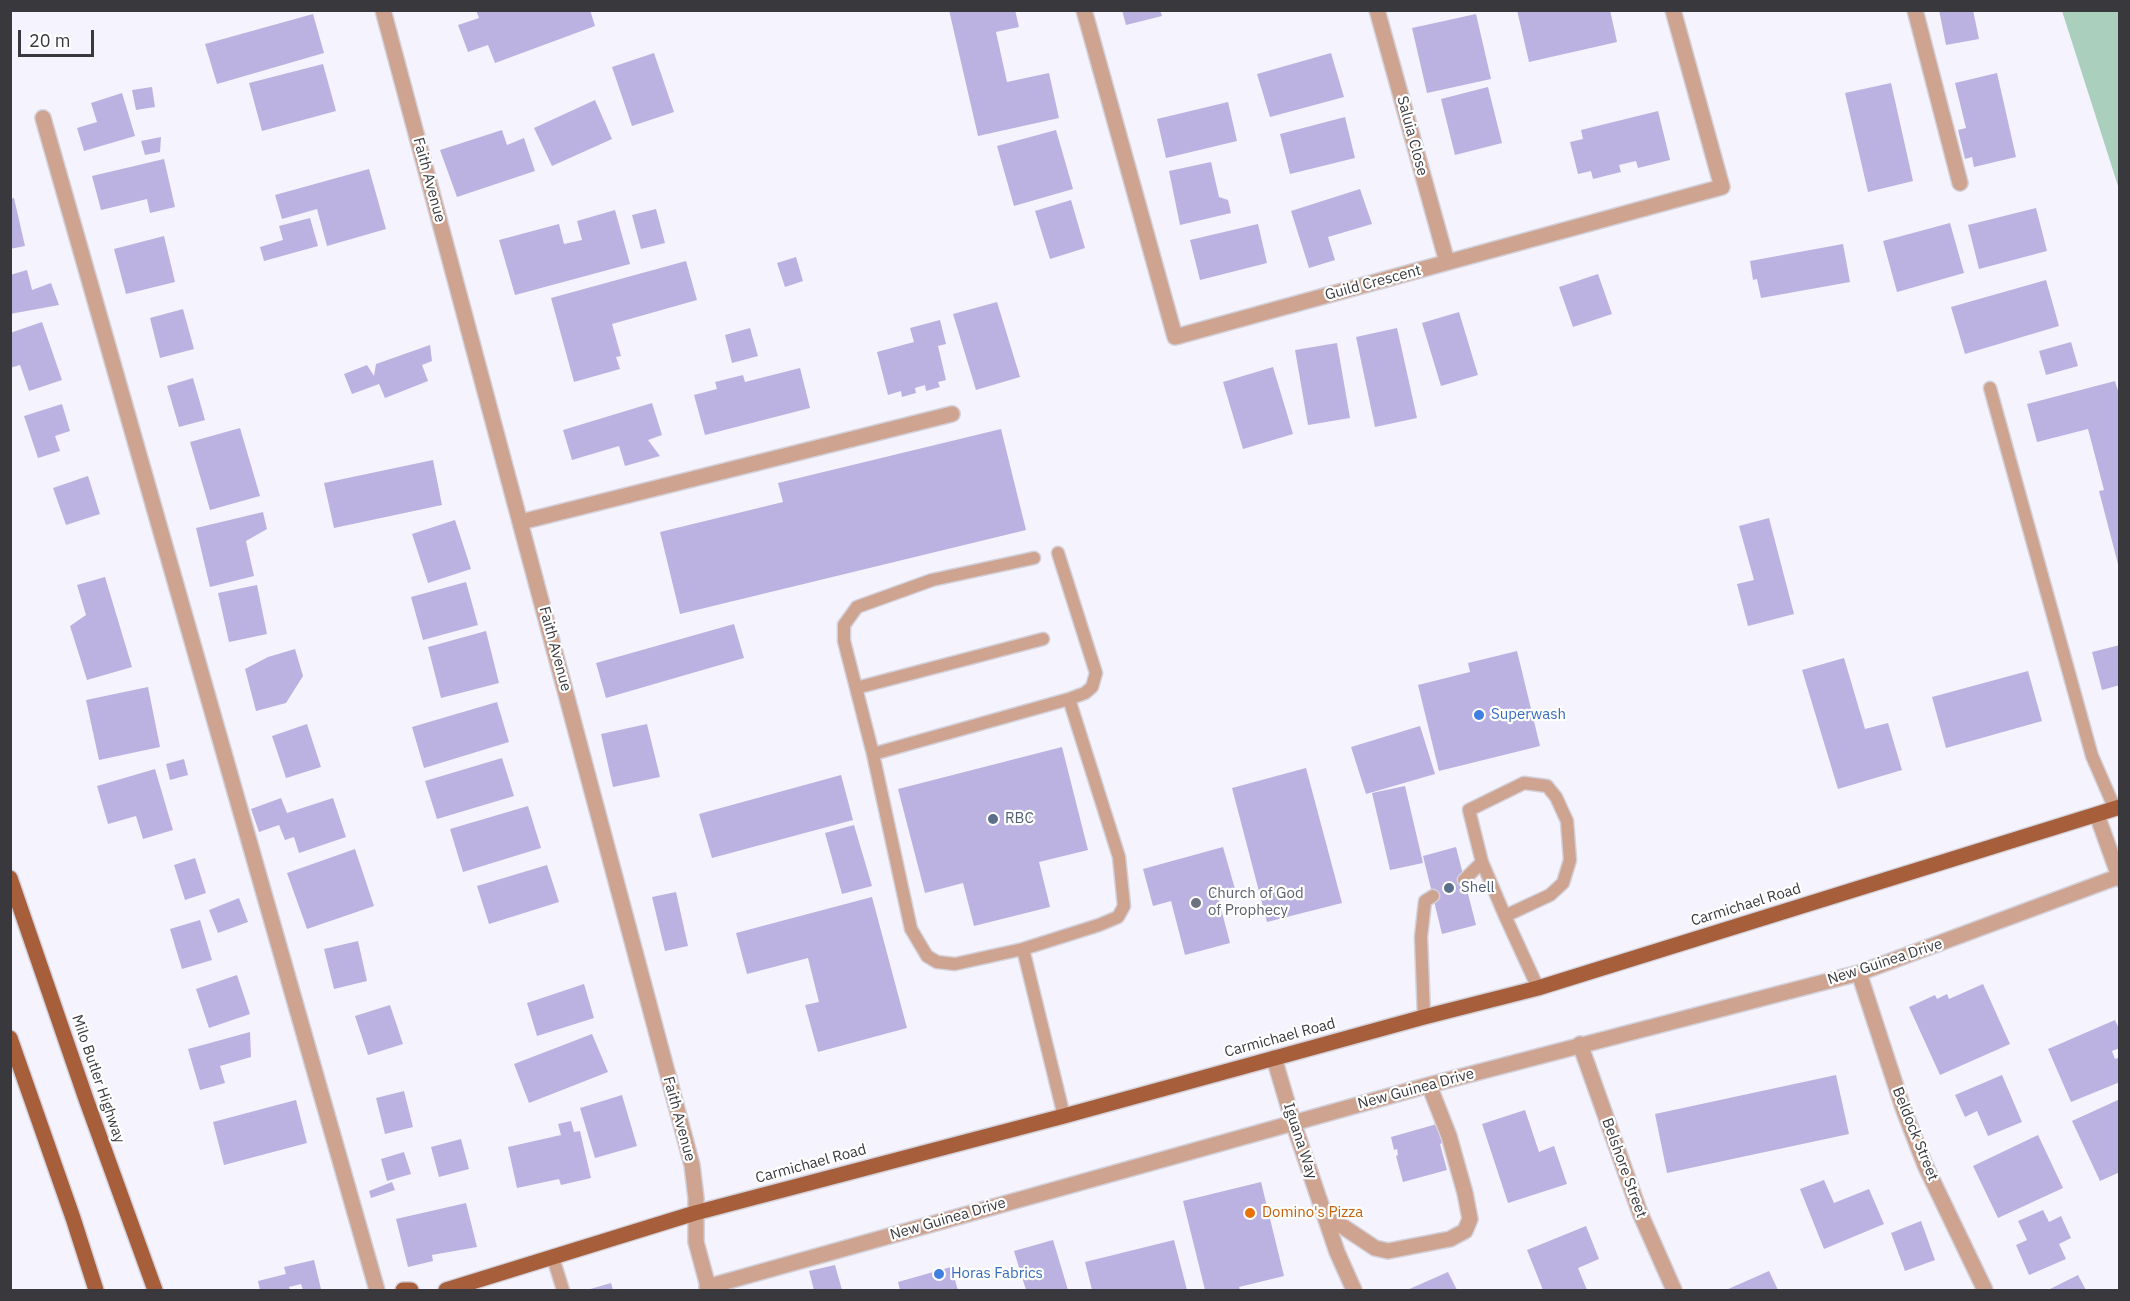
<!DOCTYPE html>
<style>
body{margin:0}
#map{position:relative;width:2130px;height:1301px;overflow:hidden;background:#f5f3fe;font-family:"IBM Plex Sans",sans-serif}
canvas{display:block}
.frame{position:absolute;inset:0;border:12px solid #39383d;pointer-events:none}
.scale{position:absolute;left:18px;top:30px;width:76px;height:27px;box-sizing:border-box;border:3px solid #39383d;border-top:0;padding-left:8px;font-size:18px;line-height:21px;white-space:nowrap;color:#39383d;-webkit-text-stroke:4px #fff;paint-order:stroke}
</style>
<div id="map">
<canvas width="2130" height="1301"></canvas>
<div class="frame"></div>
<div class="scale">20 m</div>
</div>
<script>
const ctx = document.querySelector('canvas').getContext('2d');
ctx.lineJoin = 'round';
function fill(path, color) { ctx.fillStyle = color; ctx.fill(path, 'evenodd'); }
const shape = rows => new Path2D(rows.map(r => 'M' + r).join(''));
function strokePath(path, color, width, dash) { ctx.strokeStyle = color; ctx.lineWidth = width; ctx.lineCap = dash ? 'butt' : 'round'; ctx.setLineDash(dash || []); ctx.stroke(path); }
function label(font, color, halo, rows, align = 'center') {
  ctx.font = font + ' "IBM Plex Sans",sans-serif'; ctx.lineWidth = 4.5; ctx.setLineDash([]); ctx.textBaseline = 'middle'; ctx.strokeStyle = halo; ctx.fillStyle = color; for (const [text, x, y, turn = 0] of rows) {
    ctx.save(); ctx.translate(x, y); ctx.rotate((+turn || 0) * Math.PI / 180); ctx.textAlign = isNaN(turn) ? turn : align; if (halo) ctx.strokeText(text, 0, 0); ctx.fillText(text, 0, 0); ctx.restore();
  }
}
fill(shape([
 [2062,11,2119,11,2119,189]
]), '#aad0bd');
fill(shape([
 [476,10,590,10,595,26,495,63,488,45,468,52,458,25,479,18],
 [949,10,1015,10,1019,27,996,32,1007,82,1049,73,1059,118,978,136],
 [1122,10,1160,10,1162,16,1126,25],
 [1517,10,1610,10,1617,42,1529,62],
 [1939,10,1973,10,1979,39,1946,45],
 [313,14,324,53,217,84,205,44],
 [1476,14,1491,79,1427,93,1412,28],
 [654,53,674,112,632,126,612,67],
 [1331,53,1344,97,1270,117,1257,74],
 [323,64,336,111,262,131,249,83],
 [1997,73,2016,157,1974,167,1972,157,1965,159,1958,130,1966,128,1955,83],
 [1891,83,1913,181,1868,192,1845,93],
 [152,87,155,107,136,110,132,90],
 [1488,87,1502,143,1455,155,1441,99],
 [122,93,135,136,84,151,77,128,97,122,91,103],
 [595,100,612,139,552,166,534,128],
 [1228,102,1237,141,1166,158,1157,119],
 [1658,111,1670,160,1638,168,1636,161,1619,165,1621,172,1593,179,1591,171,1578,174,1570,142,1583,139,1581,130],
 [1345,117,1355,158,1290,174,1280,134],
 [502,130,507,145,524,138,535,171,457,197,440,150],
 [1056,130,1073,189,1014,206,997,146],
 [161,137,160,152,145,155,141,141],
 [164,159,175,207,150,213,147,199,101,210,92,176],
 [1211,162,1219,197,1228,200,1231,213,1180,225,1169,171],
 [369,169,386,229,327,246,317,209,282,219,275,195],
 [1360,189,1372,224,1328,237,1335,260,1309,268,1291,211],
 [14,198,25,246,10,249,10,199],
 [1071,200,1085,248,1050,259,1035,211],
 [2036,208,2047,251,1979,269,1968,225],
 [656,209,665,243,641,249,632,215],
 [615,210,630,264,515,295,499,240,559,224,564,244,582,240,577,221],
 [310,218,318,246,264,261,260,247,283,240,279,226],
 [1950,223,1964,273,1897,292,1883,241],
 [1258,224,1267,263,1200,280,1190,240],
 [164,236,175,282,126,294,114,249],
 [1843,244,1850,282,1761,298,1757,279,1753,280,1750,261],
 [796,257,803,281,785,287,777,263],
 [686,261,697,300,612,324,621,356,616,357,620,369,574,382,551,298],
 [27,270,32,290,51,283,59,305,10,314,10,275],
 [1598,274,1612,314,1573,327,1559,287],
 [2046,280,2059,326,1965,354,1951,307],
 [997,302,1020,377,976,390,953,314],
 [183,309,194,349,160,358,150,318],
 [1459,312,1478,375,1441,386,1422,323],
 [940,320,946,344,938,346,946,380,938,382,940,387,926,391,925,385,915,388,916,393,902,397,901,391,888,395,877,352,914,342,910,328],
 [42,322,62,380,29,391,20,365,10,368,10,333],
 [750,328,758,356,732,363,725,335],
 [1397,328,1417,418,1375,427,1356,337],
 [2071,342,2078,366,2046,375,2039,351],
 [1337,343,1350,418,1308,425,1295,350],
 [430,345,432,361,422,365,428,381,385,398,379,384,352,394,344,374,367,365,374,376,376,364],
 [1273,367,1293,434,1243,449,1223,382],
 [800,368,810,408,705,435,694,395,717,389,715,382,743,375,745,382],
 [193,378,205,420,179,427,167,386],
 [2115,381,2120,397,2119,568,2099,491,2104,490,2088,429,2037,442,2027,404],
 [652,403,662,435,648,440,660,456,625,466,619,446,572,460,563,430],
 [62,404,70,431,55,436,60,451,38,458,24,416],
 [240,428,260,496,210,510,190,442],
 [1001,429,1026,530,680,614,660,532,783,502,778,483],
 [433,460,442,505,334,528,324,483],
 [88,476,100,514,66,525,53,488],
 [263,512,267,529,246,541,254,576,210,587,196,528],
 [1769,518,1794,614,1748,626,1737,584,1754,580,1739,526],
 [455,520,471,569,428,583,412,534],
 [105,577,132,667,87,680,70,626,86,615,77,585],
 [466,582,478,625,423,640,411,597],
 [257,585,267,634,229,642,218,593],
 [734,624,744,658,606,698,596,663],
 [486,631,499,683,441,698,428,647],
 [2120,645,2120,685,2102,690,2092,652],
 [295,649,303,676,286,703,256,711,245,669,268,657],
 [1517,651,1540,746,1439,771,1418,685,1470,672,1468,663],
 [1844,658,1865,729,1888,723,1902,770,1838,789,1802,670],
 [2028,671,2042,721,1946,748,1932,697],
 [148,687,160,747,99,760,86,700],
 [497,702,509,742,424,768,412,727],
 [307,724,321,767,286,778,272,736],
 [647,724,660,777,613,787,601,734],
 [1420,726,1435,774,1366,794,1351,747],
 [1062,747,1088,850,1039,862,1050,907,974,926,963,883,925,893,898,789],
 [502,758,514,796,437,819,425,781],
 [184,759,188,775,170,780,166,764],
 [1306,768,1342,903,1267,922,1232,788],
 [155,769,173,830,143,839,136,816,108,824,97,786],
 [841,775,853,820,712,858,699,814],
 [1405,786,1423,863,1390,870,1372,793],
 [281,798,287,813,333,798,346,837,299,853,294,837,285,840,279,825,259,832,251,809],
 [528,806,541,848,463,872,450,829],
 [854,825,872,886,842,894,825,833],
 [1223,847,1235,889,1217,893,1230,943,1185,955,1171,901,1153,906,1143,869],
 [1456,847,1476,925,1442,934,1423,856],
 [355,849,374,906,307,929,287,873],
 [195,858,206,893,185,900,174,865],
 [547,865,559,902,489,924,477,886],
 [676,892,688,946,665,951,652,897],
 [872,897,907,1028,818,1052,805,1005,819,1002,808,958,747,974,736,933],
 [239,898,248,922,218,933,209,910],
 [200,920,212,960,182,969,170,929],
 [358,941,367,981,334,989,324,949],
 [237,975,250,1014,209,1028,196,989],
 [584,984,594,1018,537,1036,527,1003],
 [1983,984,2010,1044,1940,1075,1909,1007,1935,995,1937,999,1947,994,1949,999],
 [390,1005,403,1044,368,1055,355,1016],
 [2115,1020,2120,1031,2120,1048,2112,1051,2115,1059,2120,1057,2120,1082,2071,1102,2048,1049],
 [250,1032,251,1057,220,1066,225,1083,200,1090,188,1049],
 [592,1034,608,1072,529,1103,514,1064],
 [1836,1075,1849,1134,1667,1173,1655,1114],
 [2002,1075,2022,1122,1988,1136,1977,1111,1965,1117,1955,1095],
 [404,1091,413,1127,385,1134,376,1098],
 [622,1095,637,1146,595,1158,580,1108],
 [2120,1099,2120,1172,2100,1181,2072,1121],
 [296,1100,307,1143,224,1165,213,1122],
 [1525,1110,1539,1152,1554,1146,1567,1184,1508,1203,1482,1124],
 [571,1121,574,1132,580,1131,591,1178,561,1185,559,1179,517,1188,508,1147,561,1135,558,1124],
 [1437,1124,1442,1143,1440,1144,1447,1170,1403,1182,1396,1156,1398,1155,1397,1149,1394,1150,1391,1137],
 [2038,1135,2063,1188,1998,1218,1973,1166],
 [461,1139,469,1169,439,1177,431,1147],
 [404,1152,411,1174,387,1181,381,1159],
 [1824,1180,1834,1203,1869,1189,1884,1224,1824,1249,1800,1189],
 [392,1182,395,1190,371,1198,369,1191],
 [1261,1182,1284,1276,1239,1287,1240,1290,1205,1290,1183,1201],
 [466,1203,477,1247,432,1255,433,1261,408,1267,396,1219],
 [2043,1210,2049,1222,2061,1216,2071,1238,2059,1244,2066,1259,2029,1275,2016,1245,2027,1240,2018,1221],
 [1921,1221,1935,1260,1905,1271,1891,1233],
 [1586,1226,1599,1259,1578,1268,1587,1290,1543,1290,1527,1250],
 [1053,1240,1068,1290,1026,1290,1014,1251],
 [1174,1240,1187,1290,1092,1290,1085,1262],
 [314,1260,321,1289,303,1290,301,1284,289,1287,290,1290,260,1290,258,1281,286,1274,284,1267],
 [835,1265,842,1290,814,1290,809,1271],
 [951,1267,958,1290,900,1290,898,1282],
 [1769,1271,1778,1290,1726,1290],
 [1448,1272,1457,1290,1407,1290],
 [2078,1275,2086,1290,2048,1290],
 [611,1283,613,1290,587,1290]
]), '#bcb2e1');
const service = shape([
 [1990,388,2092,756,2115,809],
 [1034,558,932,580,857,607,844,625,844,641,873,754,911,929,927,956,937,962,955,964,1023,949,1099,925,1118,917,1124,906,1119,857,1069,699],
 [856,688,1043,639],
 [873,754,1069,699,1085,693,1092,687,1096,673,1058,553],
 [1464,880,1482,862],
 [1505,916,1550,895,1563,883,1570,860,1567,821,1556,797,1547,786,1524,783,1469,810,1482,862,1505,916,1538,988],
 [1023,949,1064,1116],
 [1424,1017,1421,937,1425,901,1433,896],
 [553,1258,563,1290]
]);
const minor = shape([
 [1084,10,1175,337,1722,187,1673,10],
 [1377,10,1447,262],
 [1915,10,1960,183],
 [43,118,377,1290],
 [521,522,952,414],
 [2097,815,2120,879],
 [1859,973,1903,1108,1925,1165,1985,1290],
 [1580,1044,1640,1213,1674,1290],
 [1274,1058,1293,1122,1337,1252,1354,1290],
 [1324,1214,1375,1248,1388,1251,1450,1239,1465,1231,1470,1219,1465,1193,1449,1136,1429,1085],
 [707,1287,1429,1085,1859,973,2120,876]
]);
const tertiary = shape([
 [383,10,692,1165,696,1198,696,1242,709,1290]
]);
const primary = shape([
 [10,878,86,1099,155,1290],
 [10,1038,73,1218,96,1290],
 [403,1290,411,1290],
 [446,1290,695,1213,1064,1116,1424,1017,1538,988,2120,807]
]);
strokePath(service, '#d3d1db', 15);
strokePath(minor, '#d3d1db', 18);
strokePath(tertiary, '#d3d1db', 18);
strokePath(primary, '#d3d1db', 18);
strokePath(service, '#cea491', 12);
strokePath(minor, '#cea491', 15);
strokePath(tertiary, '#cea491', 15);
strokePath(primary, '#a75e3b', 15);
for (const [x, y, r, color] of [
 [1479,715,6,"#3f7fe0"],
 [993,819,6,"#5c6f8a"],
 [1449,888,6,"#5c6f8a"],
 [1196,903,6,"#6b7280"],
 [1250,1213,6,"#e8710a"],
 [939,1274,6,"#3f7fe0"]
]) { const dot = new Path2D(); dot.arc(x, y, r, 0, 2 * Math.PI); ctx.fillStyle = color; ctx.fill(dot); strokePath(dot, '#fff', 2); }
label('15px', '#39383d', '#fff', [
 ["Saluia Close",1412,136,75],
 ["Faith Avenue",429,180,75],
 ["Guild Crescent",1373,283,-15],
 ["Faith Avenue",555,649,75],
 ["Carmichael Road",1746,905,-17],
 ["New Guinea Drive",1885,962,-18],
 ["Carmichael Road",1280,1038,-15],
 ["Milo Butler Highway",98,1079,71],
 ["New Guinea Drive",1416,1089,-15],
 ["Faith Avenue",679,1119,75],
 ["Beldock Street",1915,1134,68],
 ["Iguana Way",1300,1141,72],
 ["Carmichael Road",811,1164,-15],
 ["Belshore Street",1624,1168,70],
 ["New Guinea Drive",948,1219,-16]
]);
label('15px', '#366cbe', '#fff', [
 ["Superwash",1491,715],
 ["Horas Fabrics",951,1274]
], 'left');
label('15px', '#4e5e75', '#fff', [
 ["RBC",1005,819],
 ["Shell",1461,888]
], 'left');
label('15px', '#5b616d', '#fff', [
 ["Church of God",1208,894],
 ["of Prophecy",1208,911]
], 'left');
label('15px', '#c56008', '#fff', [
 ["Domino's Pizza",1262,1213]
], 'left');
</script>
